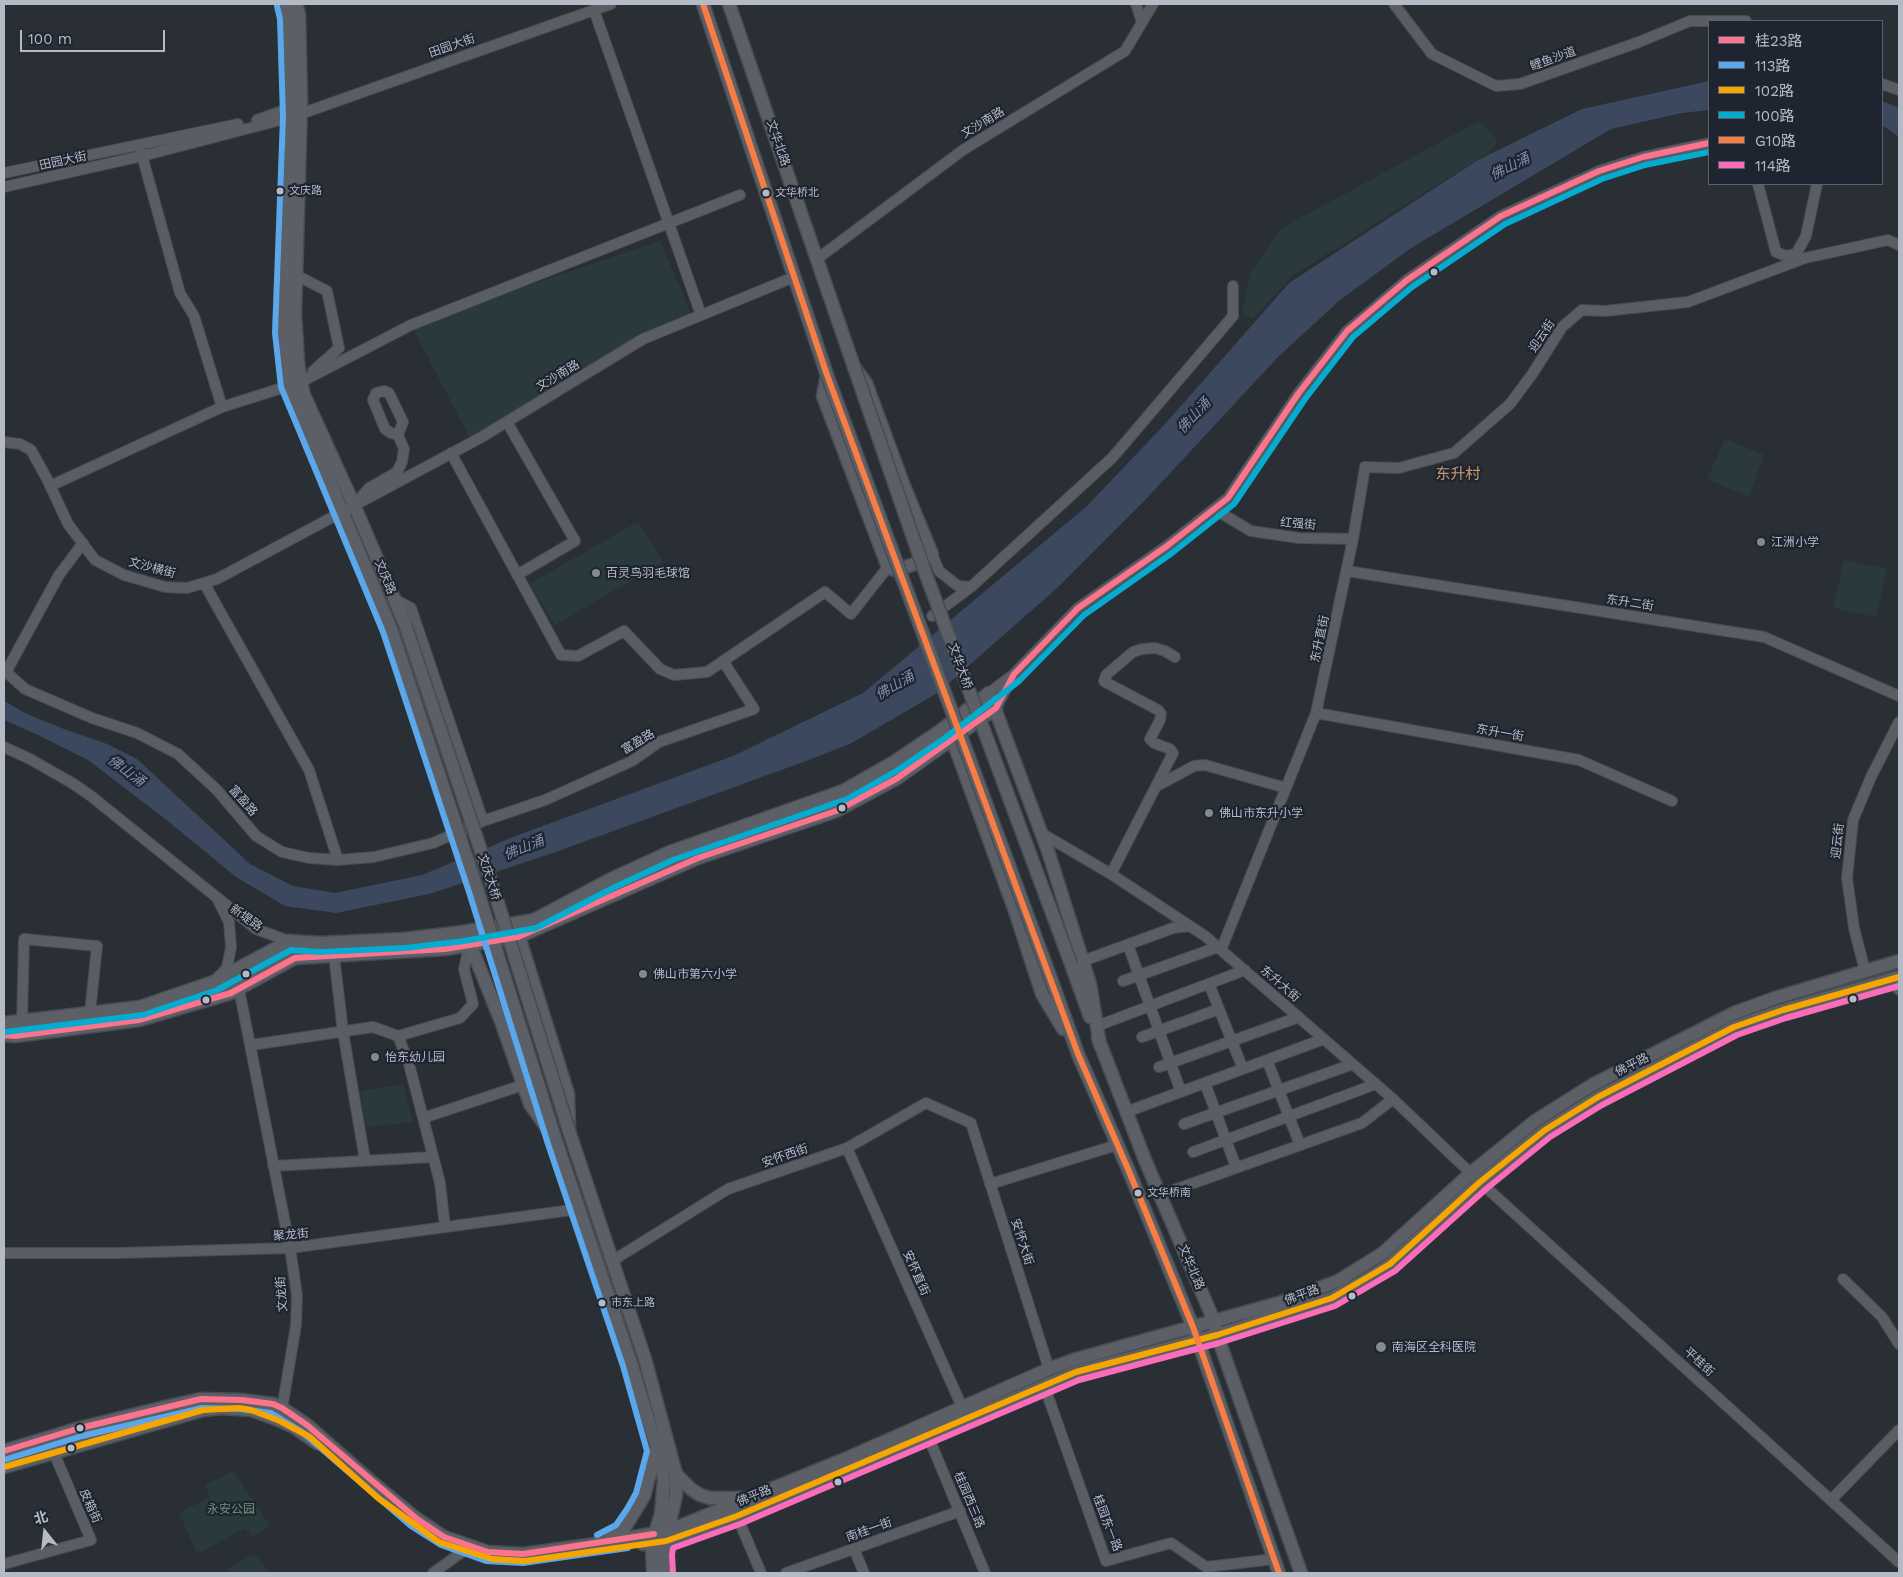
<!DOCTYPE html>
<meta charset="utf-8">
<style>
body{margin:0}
#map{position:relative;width:1903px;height:1577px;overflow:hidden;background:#2a2f35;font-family:"Work Sans","Noto Sans SC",sans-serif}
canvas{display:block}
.frame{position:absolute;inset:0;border:5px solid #b5bbc6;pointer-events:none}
.legend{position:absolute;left:1708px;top:20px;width:175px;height:165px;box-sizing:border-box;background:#1e2530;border:1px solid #5a616c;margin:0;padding:6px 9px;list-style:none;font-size:15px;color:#b5bbc6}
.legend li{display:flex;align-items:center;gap:10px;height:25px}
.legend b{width:25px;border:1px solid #5a616c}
.north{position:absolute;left:20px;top:1507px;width:50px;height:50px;-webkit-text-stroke:4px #1e2530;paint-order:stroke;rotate:344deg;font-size:14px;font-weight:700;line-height:20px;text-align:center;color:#b5bbc6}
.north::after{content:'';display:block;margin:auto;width:18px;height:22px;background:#b5bbc6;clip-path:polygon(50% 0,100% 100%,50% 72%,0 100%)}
.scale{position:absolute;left:20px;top:30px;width:145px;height:22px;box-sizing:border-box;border:2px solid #b5bbc6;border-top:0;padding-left:6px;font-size:15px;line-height:18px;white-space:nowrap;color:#b5bbc6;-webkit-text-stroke:4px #1e2530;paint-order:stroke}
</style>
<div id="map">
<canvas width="1903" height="1577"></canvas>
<div class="frame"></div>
<ul class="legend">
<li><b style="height:6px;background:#fc738d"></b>桂23路</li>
<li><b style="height:6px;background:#5aa8eb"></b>113路</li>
<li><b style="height:6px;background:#f7a600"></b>102路</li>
<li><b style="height:6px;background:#06acd0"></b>100路</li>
<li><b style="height:6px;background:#f77d43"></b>G10路</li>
<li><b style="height:6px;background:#fb6dba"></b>114路</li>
</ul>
<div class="north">北</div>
<div class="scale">100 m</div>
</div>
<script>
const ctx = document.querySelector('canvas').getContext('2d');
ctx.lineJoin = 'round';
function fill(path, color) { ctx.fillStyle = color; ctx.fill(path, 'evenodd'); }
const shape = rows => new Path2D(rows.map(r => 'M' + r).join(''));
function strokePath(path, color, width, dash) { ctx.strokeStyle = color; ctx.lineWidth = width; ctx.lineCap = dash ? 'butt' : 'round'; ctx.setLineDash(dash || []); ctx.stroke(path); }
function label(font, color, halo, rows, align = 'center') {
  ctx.font = font + ' "Work Sans","Noto Sans SC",sans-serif'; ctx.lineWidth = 4.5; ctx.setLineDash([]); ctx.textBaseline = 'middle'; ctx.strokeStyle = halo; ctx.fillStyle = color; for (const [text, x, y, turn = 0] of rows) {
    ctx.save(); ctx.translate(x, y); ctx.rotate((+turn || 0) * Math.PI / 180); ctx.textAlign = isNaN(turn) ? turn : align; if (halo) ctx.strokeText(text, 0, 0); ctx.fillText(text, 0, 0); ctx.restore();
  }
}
fill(shape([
 [1479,121,1498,141,1491,151,1292,276,1253,319,1242,312,1251,272,1282,228],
 [660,241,693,318,643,339,472,442,411,325],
 [1725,439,1764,455,1749,497,1707,479],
 [638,522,663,562,555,625,529,584],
 [1844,560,1887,569,1876,617,1833,608],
 [403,1084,413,1122,366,1127,360,1091],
 [234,1471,270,1526,252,1537,245,1528,197,1554,179,1513,210,1497,205,1485],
 [254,1553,269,1573,231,1573,228,1569]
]), '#2a3a3c');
fill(shape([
 [1709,81,1709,110,1682,113,1611,129,1411,248,1340,300,1278,357,1147,498,1057,588,939,692,850,744,806,761,550,854,429,894,336,913,285,906,236,877,164,818,88,760,36,734,4,720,4,701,27,714,64,729,107,744,137,759,250,864,293,886,335,893,422,875,513,837,733,756,863,693,1087,506,1166,423,1289,283,1478,160,1582,109],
 [1882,101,1899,108,1899,137,1882,125]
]), '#3b485e');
const minor = shape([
 [1136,4,1142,22],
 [1394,4,1432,54,1496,86,1520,84,1639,42,1690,21,1746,21],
 [594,10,701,315],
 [1882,84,1899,90],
 [257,120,291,108,298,111],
 [141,152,180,293,194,316,222,407],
 [4,173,238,124],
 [1758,184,1776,252,1786,256,1796,254,1806,236,1817,184],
 [4,187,142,156,292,117,611,4],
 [817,259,963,150,1125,51,1153,4],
 [296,275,327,291,339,348,313,371],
 [507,422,575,541,517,575],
 [4,442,20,444,31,450,47,479,68,524,95,560,124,575,165,587,187,588,217,579,480,438,643,339,794,277],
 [451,453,561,655,578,656,624,631,660,669,674,675,707,672,825,592,851,614,888,567],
 [50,486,222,407,301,382,411,325,740,195],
 [358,501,369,488,397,472,402,462,404,449,398,435,403,422,389,393,384,391,376,393,373,400,385,429,391,433,398,435],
 [1214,509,1251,531,1299,538,1353,539,1316,713,1221,950],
 [1353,539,1365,467,1399,468,1454,453,1510,404,1533,373,1562,327,1582,310,1605,311,1688,302,1805,258,1888,240,1899,245],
 [932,554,939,571,958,586,971,587],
 [1347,571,1764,637,1899,696],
 [204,583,309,770,338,860],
 [932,616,971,587,1113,457,1233,316,1233,286],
 [4,670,25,689,92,718,137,733,178,754,217,790,256,836,282,852,309,858,338,860,374,857,433,843,483,821,411,608,394,599],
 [6,672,59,575,83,543],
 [989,693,1014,674,1078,608,1167,546,1228,498,1298,394,1347,331,1407,280,1501,216,1599,171,1643,157,1709,143],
 [996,708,1012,678],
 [1316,713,1579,760,1672,801],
 [4,747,30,759,72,783,91,796,256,929,289,941],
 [1157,786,1194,766,1205,765,1286,788],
 [483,821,545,800,632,761,659,742,754,709,723,661],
 [1041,833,1111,874,1205,936,1393,1099,1480,1182,1899,1562],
 [1111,874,1173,753,1170,749,1154,743,1150,739,1160,720,1161,714,1158,710,1107,683,1104,681,1106,675,1133,652,1142,649,1155,648,1165,651,1175,657],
 [218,900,229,922,231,947,227,968,219,976],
 [1128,945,1181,1092],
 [334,955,343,1032,365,1160],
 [1083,961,1173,928,1190,926],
 [1865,971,1854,928,1847,878,1853,820,1871,777,1899,722],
 [1891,979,1899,990],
 [1123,981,1218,947],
 [1209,984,1243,1069],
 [239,989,290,1248,297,1295,296,1325,281,1415],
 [22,1022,24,939,97,946,90,1013],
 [1097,1026,1245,970],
 [398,1036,460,1018,473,1004,464,969,470,942],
 [1142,1037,1219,1009],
 [251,1045,373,1027,398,1036,409,1064,440,1183,445,1227],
 [1267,1060,1300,1145],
 [1159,1067,1299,1017],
 [1205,1083,1236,1167],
 [1126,1112,1324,1039],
 [423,1118,523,1085],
 [1184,1124,1353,1064],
 [847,1148,962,1407],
 [1193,1152,1376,1084],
 [273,1166,433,1157],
 [990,1184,1117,1145],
 [1160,1195,1362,1123,1393,1099],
 [4,1253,119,1253,290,1248,579,1209],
 [612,1261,728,1189,847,1148,926,1103,971,1123,1049,1369],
 [1843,1279,1882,1317,1899,1344],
 [1044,1385,1106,1561,1171,1543,1206,1567,1274,1559],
 [928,1436,985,1573],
 [1831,1500,1899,1430],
 [737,1516,761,1573],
 [854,1549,864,1573],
 [4,1564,91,1540,54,1453],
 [433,1573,465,1550],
 [786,1573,960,1511]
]);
const major = shape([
 [286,4,289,18,292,117,284,333,290,385,391,629],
 [296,4,299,14,301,101,295,314,298,362,301,382,304,395,354,505,405,624],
 [703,4,827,375,823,396,888,567,895,570,912,565,932,554,904,486,866,383,854,367,729,4],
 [950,733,1015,911,1042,994,1063,1029],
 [517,930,568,1094,569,1131,645,1359,676,1474,676,1495,663,1554,664,1573],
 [289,941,320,943,404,939,463,932,534,920,609,880,670,852,843,791,894,762,940,731,989,693,1048,851,1090,984,1100,1045],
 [470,944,502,1024,530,1104,556,1141,631,1363,661,1462,664,1480,661,1514,652,1543,653,1573],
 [1071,964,1090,1017],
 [1050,976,1078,1054,1128,1169,1193,1327,1279,1573],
 [4,1023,140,1007,213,982,289,941],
 [4,1035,15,1036,139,1020,231,993,295,958,445,949,518,937,698,858,836,811,896,779,996,708],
 [1098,1038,1145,1160,1214,1321,1217,1335,1301,1573],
 [4,1451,80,1428,169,1406,201,1399,242,1400,273,1404,282,1408,307,1425,373,1483,417,1519,444,1537,488,1552,523,1554,589,1545,668,1531,845,1459,1049,1369,1073,1360,1279,1303,1338,1281,1383,1253,1471,1173,1535,1121,1592,1085,1734,1013,1775,998,1899,961],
 [4,1467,203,1410,221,1408,251,1410,276,1419,294,1427,317,1443],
 [676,1474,691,1489,700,1495,710,1498,743,1498],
 [610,1538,622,1532,644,1496,656,1451],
 [643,1544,666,1541,737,1516,1076,1372,1217,1335,1332,1298,1365,1280,1390,1264,1480,1182,1545,1130,1598,1097,1734,1027,1783,1010,1899,977]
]);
strokePath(minor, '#484b50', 12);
strokePath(major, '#484b52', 15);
strokePath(minor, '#5a5d64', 10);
strokePath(major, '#5c6066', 12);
const majorBridge = shape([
 [854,367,925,572,1071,964],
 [827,375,1050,976],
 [405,624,492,884,569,1131],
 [391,629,477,889,556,1141]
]);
strokePath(majorBridge, '#484b52', 15, []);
strokePath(majorBridge, '#5c6066', 12);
strokePath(shape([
 [4,1035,15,1036,139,1020,231,993,295,958,445,949,518,937,698,858,836,811,896,779,996,708,1014,674,1078,608,1167,546,1228,498,1298,394,1347,331,1407,280,1501,216,1599,171,1643,157,1709,143],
 [4,1451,80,1428,201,1399,242,1400,273,1404,282,1408,307,1425,417,1519,444,1537,488,1552,523,1554,654,1534]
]), '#fc738d', 6);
strokePath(shape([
 [277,6,280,19,283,117,275,333,281,387,383,632,469,892,548,1144,623,1366,647,1451,636,1493,627,1509,616,1525,597,1535],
 [7,1459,82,1436,202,1408,241,1409,271,1413,302,1432,411,1526,441,1545,486,1561,523,1563,628,1548]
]), '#5aa8eb', 6);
strokePath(shape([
 [4,1467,203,1410,239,1408,251,1410,280,1421,310,1437,378,1498,439,1542,492,1559,525,1561,666,1541,737,1516,1076,1372,1217,1335,1332,1298,1390,1264,1480,1182,1545,1130,1598,1097,1734,1027,1783,1010,1899,977]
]), '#f7a600', 6);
strokePath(shape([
 [5,1032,143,1015,217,990,291,950,320,952,405,948,464,941,536,928,613,888,673,860,847,799,898,770,945,738,1019,681,1084,615,1172,553,1234,504,1305,399,1353,337,1412,287,1505,224,1602,179,1645,165,1709,152]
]), '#06acd0', 6);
strokePath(shape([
 [703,4,827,375,1078,1054,1128,1169,1193,1327,1279,1573]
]), '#f77d43', 6);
strokePath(shape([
 [673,1573,672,1555,673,1548,740,1524,1079,1380,1219,1343,1335,1306,1395,1271,1486,1189,1550,1137,1602,1105,1737,1035,1786,1018,1899,986]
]), '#fb6dba', 6);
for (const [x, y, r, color] of [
 [280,191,4.5,"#b5bbc6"],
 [766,193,4.5,"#b5bbc6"],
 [1434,272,4.5,"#b5bbc6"],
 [1761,542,5,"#848a93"],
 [596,573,5,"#848a93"],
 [842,808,4.5,"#b5bbc6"],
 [1209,813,5,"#848a93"],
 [246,974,4.5,"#b5bbc6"],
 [643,974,5,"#848a93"],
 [1853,999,4.5,"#b5bbc6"],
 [206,1000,4.5,"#b5bbc6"],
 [375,1057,5,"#848a93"],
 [1138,1193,4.5,"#b5bbc6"],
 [1352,1296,4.5,"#b5bbc6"],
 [602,1303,4.5,"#b5bbc6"],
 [1381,1347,6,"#848a93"],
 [80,1428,4.5,"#b5bbc6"],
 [71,1448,4.5,"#b5bbc6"],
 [838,1482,4.5,"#b5bbc6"]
]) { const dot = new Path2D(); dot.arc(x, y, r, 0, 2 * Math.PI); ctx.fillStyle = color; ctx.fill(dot); strokePath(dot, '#1e2530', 2); }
label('11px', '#b5bbc6', '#1e2530', [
 ["文庆路",289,191],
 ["文华桥北",775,193],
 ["文华桥南",1147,1193],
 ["市东上路",611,1303]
], 'left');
label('12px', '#b5bbc6', '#1e2530', [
 ["田园大街",452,46,-19],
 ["鲤鱼沙道",1553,59,-20],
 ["文沙南路",983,123,-31],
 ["文华北路",778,143,71],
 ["田园大街",63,161,-12],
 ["迎云街",1542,336,-56],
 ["文沙南路",558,376,-31],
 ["红强街",1298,524,5],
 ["文沙横街",152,568,15],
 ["文庆路",385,577,67],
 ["东升二街",1630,603,9],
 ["东升直街",1320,639,-78],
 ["文华大桥",960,666,70],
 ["东升一街",1500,733,10],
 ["富盈路",638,742,-31],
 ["富盈路",243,801,49],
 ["迎云街",1838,841,-84],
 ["文庆大桥",489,877,72],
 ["新堤路",246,918,35],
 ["东升大街",1280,984,41],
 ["佛平路",1632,1065,-27],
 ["安怀西街",785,1156,-19],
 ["聚龙街",291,1235,-5],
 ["安怀大街",1022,1242,72],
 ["文华北路",1191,1267,67],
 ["安怀直街",916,1273,66],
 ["文龙街",282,1294,-94],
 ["佛平路",1302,1295,-20],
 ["平桂街",1699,1362,42],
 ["佛平路",754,1496,-22],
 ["桂园西三路",969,1500,67],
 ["皮箱街",90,1506,66],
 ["桂园东一路",1107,1523,69],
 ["南桂一街",869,1530,-20]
]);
label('12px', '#b5bbc6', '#1e2530', [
 ["江洲小学",1771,542],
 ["百灵鸟羽毛球馆",606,573],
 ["佛山市东升小学",1219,813],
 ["佛山市第六小学",653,974],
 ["怡东幼儿园",385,1057],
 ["南海区全科医院",1392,1347]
], 'left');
label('12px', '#6e9578', '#1e2530', [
 ["永安公园",231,1509]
]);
label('italic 14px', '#7f90ab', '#1e2530', [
 ["佛山涌",1510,167,-26],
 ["佛山涌",1194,416,-47],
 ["佛山涌",895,686,-30],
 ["佛山涌",126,771,37],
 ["佛山涌",524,848,-22]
]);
label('15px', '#ca986c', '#1e2530', [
 ["东升村",1458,475]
]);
</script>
